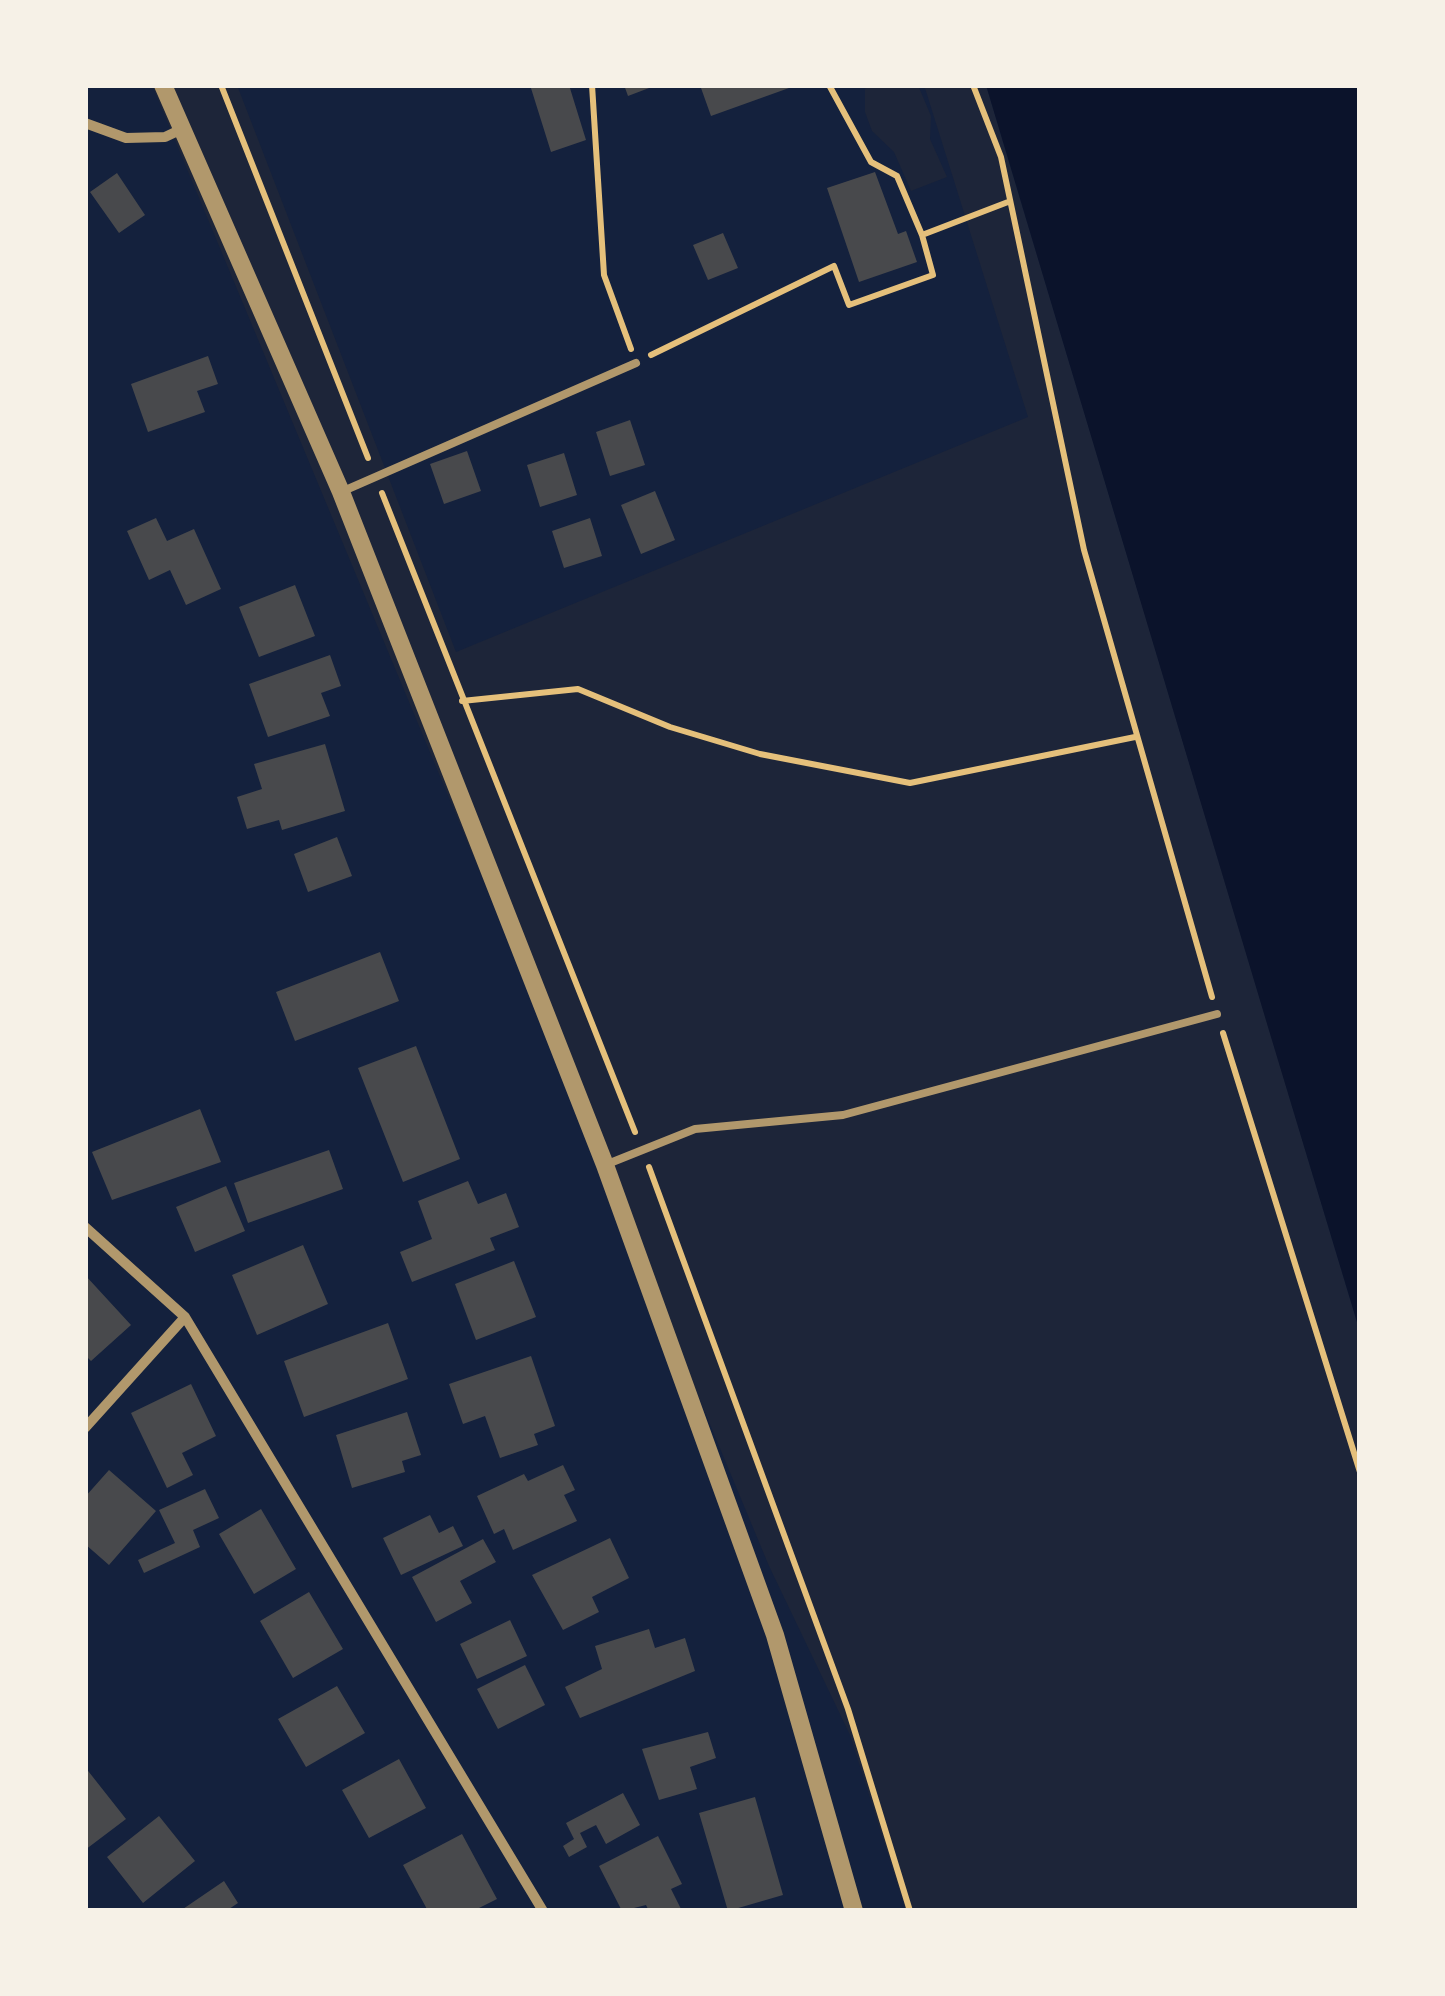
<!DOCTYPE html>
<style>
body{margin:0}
#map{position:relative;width:1445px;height:1996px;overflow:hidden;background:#14213d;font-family:"DejaVu Sans",sans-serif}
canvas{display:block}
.frame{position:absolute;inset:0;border:88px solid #f6f1e7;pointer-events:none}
</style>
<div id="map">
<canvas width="1445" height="1996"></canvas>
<div class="frame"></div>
</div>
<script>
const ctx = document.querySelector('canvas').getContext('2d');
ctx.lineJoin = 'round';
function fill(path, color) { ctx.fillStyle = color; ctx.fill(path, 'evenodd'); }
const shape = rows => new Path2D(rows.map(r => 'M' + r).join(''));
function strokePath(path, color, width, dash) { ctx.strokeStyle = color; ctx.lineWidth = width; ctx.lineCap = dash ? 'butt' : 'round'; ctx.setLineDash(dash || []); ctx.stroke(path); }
fill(shape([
 [152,85,237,85,456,652,1028,417,924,85,986,85,1360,1332,1360,1911,906,1911,850,1735,769,1566],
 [870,85,918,85,931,116,930,139,947,177,911,191,894,152,872,131,865,112,865,89]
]), '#1d2539');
fill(shape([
 [986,85,1360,85,1360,1332,1268,1027]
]), '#0b132b');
fill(shape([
 [530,85,569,85,586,140,551,152],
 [624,85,657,85,628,96],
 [708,85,788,85,789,88,711,116,701,88],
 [875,172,898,234,906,231,917,262,859,282,827,188],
 [117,173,145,215,119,233,90,192],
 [723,233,738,268,708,280,693,245],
 [208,356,218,384,197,391,205,412,148,432,131,384],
 [630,420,645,465,610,476,596,432],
 [467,451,481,491,444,504,430,464],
 [564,453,577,495,540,507,527,465],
 [655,491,675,540,641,554,621,505],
 [156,518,167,541,194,529,221,589,186,605,170,570,149,580,127,531],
 [590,518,602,556,564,568,552,531],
 [295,585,315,636,259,657,239,607],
 [330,655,341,686,321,693,330,716,268,737,249,684],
 [325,744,345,811,282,830,279,820,247,829,237,797,262,789,254,764],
 [337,837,352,876,308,892,294,854],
 [380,952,399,1001,295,1041,276,992],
 [416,1046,460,1159,403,1182,358,1068],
 [200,1109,221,1162,112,1200,92,1152],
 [329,1150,343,1189,248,1223,234,1183],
 [468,1181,478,1204,506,1193,519,1227,490,1238,495,1250,412,1282,400,1252,432,1239,418,1201],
 [226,1186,245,1231,195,1252,176,1207],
 [303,1245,328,1304,257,1335,232,1275],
 [514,1261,536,1317,476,1340,455,1284],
 [85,1275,131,1325,91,1361,85,1355],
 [388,1323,408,1379,304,1417,284,1361],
 [531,1356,555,1426,534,1434,538,1445,500,1458,485,1416,463,1424,449,1384],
 [191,1384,216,1436,182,1453,193,1475,167,1488,131,1413],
 [407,1412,421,1455,402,1461,405,1472,352,1488,336,1435],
 [563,1465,575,1490,564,1495,577,1521,513,1550,504,1529,494,1534,477,1496,524,1474,528,1481],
 [109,1470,156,1511,109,1565,85,1544,85,1497],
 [205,1489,219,1518,193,1530,200,1547,144,1573,138,1560,175,1543,159,1510],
 [261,1509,296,1569,254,1594,219,1534],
 [430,1515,439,1533,453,1526,463,1546,401,1575,383,1538],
 [610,1538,629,1578,592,1597,599,1612,563,1630,532,1575],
 [483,1539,496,1562,460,1581,472,1603,436,1622,412,1577],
 [309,1592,343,1649,293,1678,260,1621],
 [510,1620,527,1656,477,1679,460,1644],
 [649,1629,655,1648,685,1638,695,1671,580,1718,565,1687,602,1669,595,1646],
 [525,1665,545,1705,498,1729,477,1689],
 [337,1686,365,1733,306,1767,278,1719],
 [708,1732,716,1758,690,1767,697,1789,659,1800,642,1749],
 [399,1759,426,1808,369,1838,342,1790],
 [85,1767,126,1819,85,1850],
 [623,1793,640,1825,606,1844,596,1825,580,1833,587,1847,569,1857,563,1846,574,1839,566,1823],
 [755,1797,783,1895,728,1911,699,1813],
 [159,1816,195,1861,143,1903,107,1857],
 [462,1834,497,1899,473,1911,428,1911,403,1865],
 [658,1836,682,1884,671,1889,682,1911,649,1911,646,1905,622,1911,599,1866],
 [224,1881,238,1903,226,1911,180,1911]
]), '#48494c');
strokePath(shape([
 [221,85,368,458],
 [592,85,604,275,631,349],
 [829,85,871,162,897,176,922,235],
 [973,85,1001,157,1084,550,1212,997],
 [651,355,834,266,849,305,933,275,922,235,1008,202],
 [382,493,635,1132],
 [462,701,578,689,670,727,760,754,910,783,1135,737],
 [1223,1033,1360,1472],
 [649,1167,848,1709,910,1911]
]), '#e5c07b', 6);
strokePath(shape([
 [341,492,636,363],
 [605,1165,695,1129,843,1115,1217,1014]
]), '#b1986c', 8);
strokePath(shape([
 [85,123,126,138,165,137,182,129],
 [85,1227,185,1317,543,1911],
 [85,1428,185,1317]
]), '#b1986c', 10);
strokePath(shape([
 [163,85,341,492,605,1165,775,1635,854,1911]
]), '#b1986c', 18);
</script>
